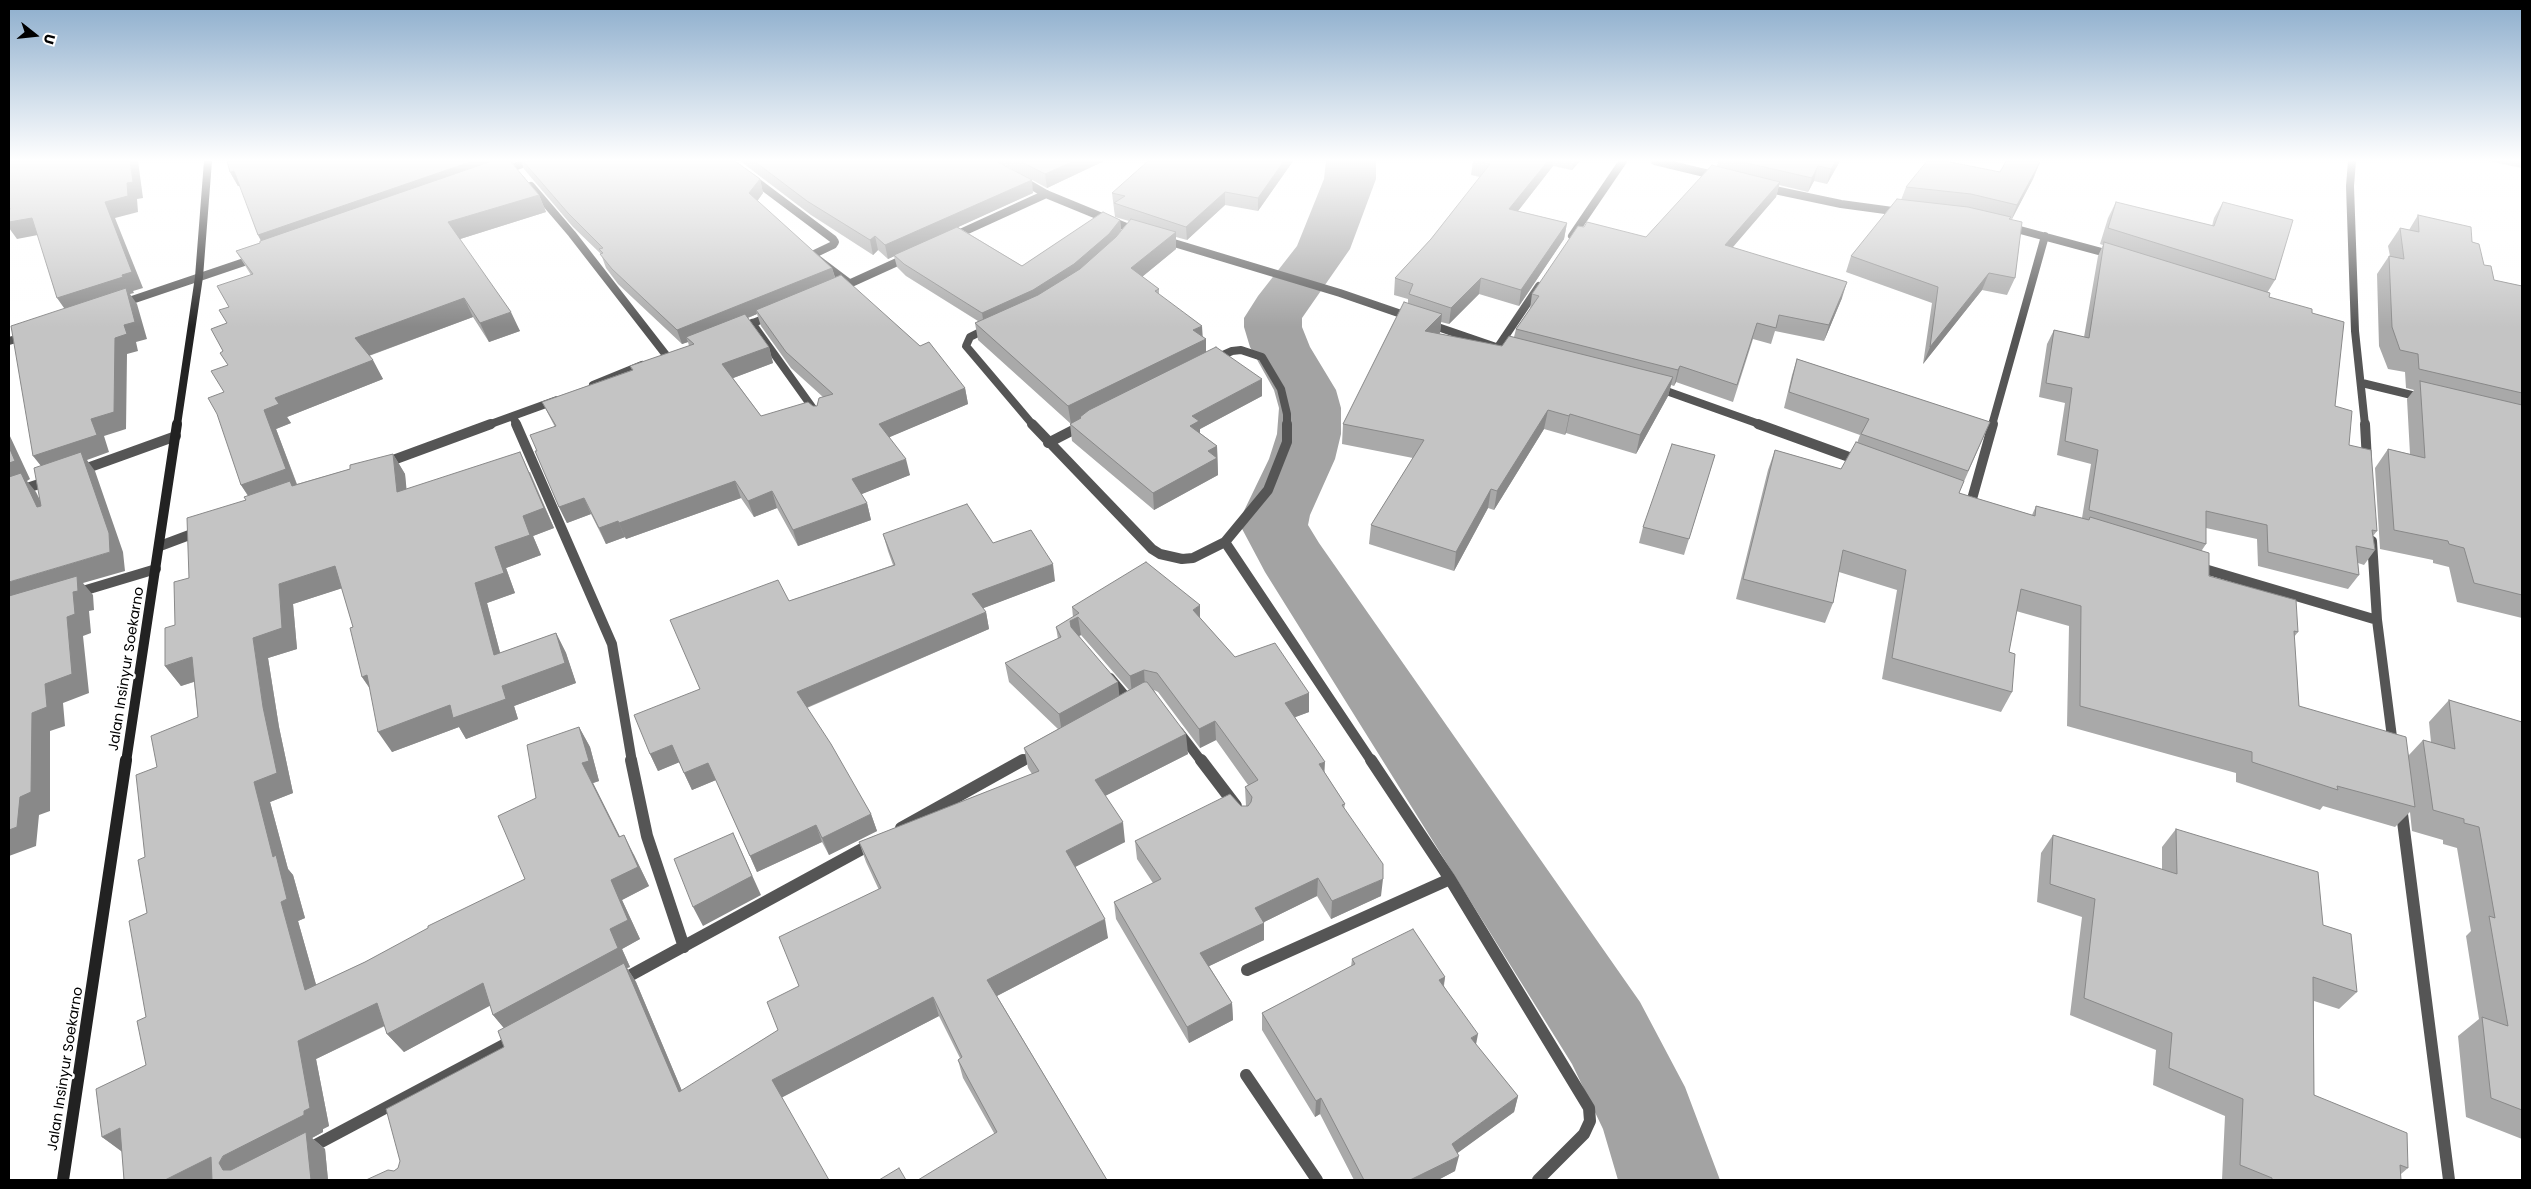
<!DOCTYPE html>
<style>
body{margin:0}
#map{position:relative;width:2531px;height:1189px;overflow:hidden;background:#fff;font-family:Poppins,sans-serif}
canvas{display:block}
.frame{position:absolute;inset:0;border:10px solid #000;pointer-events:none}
.north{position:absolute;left:10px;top:10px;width:50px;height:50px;-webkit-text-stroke:4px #fff;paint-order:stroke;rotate:106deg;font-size:14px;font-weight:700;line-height:20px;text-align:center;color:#000}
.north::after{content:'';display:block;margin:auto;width:18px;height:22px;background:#000;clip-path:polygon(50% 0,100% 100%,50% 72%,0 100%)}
</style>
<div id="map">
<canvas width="2531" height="1189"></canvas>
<div class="frame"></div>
<div class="north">U</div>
</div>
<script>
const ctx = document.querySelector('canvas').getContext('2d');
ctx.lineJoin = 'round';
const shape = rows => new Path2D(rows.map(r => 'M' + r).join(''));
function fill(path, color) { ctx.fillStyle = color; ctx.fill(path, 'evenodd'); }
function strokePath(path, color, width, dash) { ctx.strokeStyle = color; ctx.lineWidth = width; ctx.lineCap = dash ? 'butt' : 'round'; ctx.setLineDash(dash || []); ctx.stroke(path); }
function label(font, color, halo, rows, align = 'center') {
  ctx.font = font + ' Poppins,sans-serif'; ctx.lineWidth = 5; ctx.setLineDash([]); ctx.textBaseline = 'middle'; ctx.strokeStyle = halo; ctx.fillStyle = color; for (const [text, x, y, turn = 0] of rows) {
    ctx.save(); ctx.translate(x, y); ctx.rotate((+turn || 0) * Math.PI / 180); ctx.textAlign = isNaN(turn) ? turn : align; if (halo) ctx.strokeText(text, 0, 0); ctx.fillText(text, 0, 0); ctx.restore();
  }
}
fill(shape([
 [1326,161,1376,161,1376,179,1350,249,1302,318,1302,327,1310,347,1336,390,1341,408,1341,434,1335,459,1310,515,1308,525,1319,543,1640,1002,1685,1087,1720,1180,1618,1180,1603,1129,1572,1064,1265,572,1240,525,1242,515,1269,459,1277,434,1279,408,1274,390,1250,347,1244,327,1244,318,1258,296,1297,246,1324,179,1326,161]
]), '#a3a3a3');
strokePath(shape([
 [1655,161,1717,176],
 [2352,161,2350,186,2355,331,2365,425],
 [503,171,530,161],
 [753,179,833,239,835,242,833,245,812,255,849,283],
 [1022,180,1046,194,1136,231],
 [531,186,572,234,666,355],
 [1765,188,1841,204,1900,212],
 [2009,227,2113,255],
 [954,236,1046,194],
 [1572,236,1623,161],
 [1164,240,1340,293,1410,317],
 [840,288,906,258],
 [123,303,256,258],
 [752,323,817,414],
 [1429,324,1496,347],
 [740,328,771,316],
 [988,328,970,337,966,346,1033,425],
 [9,341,26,336],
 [1498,347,1539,286],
 [1214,359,1232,351,1241,350,1262,357,1281,389,1287,414,1287,425],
 [2362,383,2424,398],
 [593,385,642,365],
 [1658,388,1762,425],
 [513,417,517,425],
 [488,425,557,400],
 [1992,425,2045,236]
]), '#555', 8);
strokePath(shape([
 [516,424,612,644,632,762],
 [1032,424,1152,549,1160,554,1182,559,1193,558,1225,542,1372,762],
 [1758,424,1860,461],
 [2365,424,2367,461],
 [1048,443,1081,426],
 [385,463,491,424],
 [79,471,176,436],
 [9,494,48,481],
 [1972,499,1993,424],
 [2372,541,2377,620,2393,745],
 [1225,542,1268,490,1287,442,1287,424],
 [160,546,200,531],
 [2198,567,2377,620],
 [76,593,156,569],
 [1110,678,1130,702],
 [1179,732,1202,762],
 [1021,762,1037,753]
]), '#555', 10);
strokePath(shape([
 [631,760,647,836,684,947],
 [1201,760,1236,806],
 [1371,760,1450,879,1589,1108,1590,1121,1584,1134,1538,1180],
 [2401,806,2449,1180],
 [901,828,1023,760],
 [1247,970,1450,879],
 [620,981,873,843],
 [1246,1075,1317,1180],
 [308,1149,515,1039]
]), '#555', 12);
strokePath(shape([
 [177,425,199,277,208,161]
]), '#222', 8);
strokePath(shape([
 [126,762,177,424]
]), '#222', 10);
strokePath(shape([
 [63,1180,126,760]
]), '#222', 12);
fill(shape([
 [517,161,512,163,539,195,546,212,460,239,520,331,489,342,473,317,369,356,383,379,287,417,291,423,276,429,297,484,350,469,393,454,405,474,406,489,530,472,554,528,533,536,541,555,506,568,515,593,487,603,500,653,556,633,566,653,576,683,514,706,518,719,466,739,459,727,392,752,370,689,362,677,353,627,342,588,293,604,297,649,268,658,279,727,293,793,270,802,288,869,293,875,305,918,298,921,316,985,365,962,525,879,536,798,579,727,590,747,599,781,593,783,620,837,634,855,649,886,622,900,640,939,622,949,630,967,627,968,636,982,682,1091,778,1030,799,986,879,890,866,862,859,842,1032,774,1028,768,1024,748,1058,729,1009,682,1005,663,1058,639,1056,627,1073,617,1072,607,1200,618,1235,657,1309,693,1309,712,1295,717,1325,773,1345,804,1344,809,1381,896,1331,919,1317,896,1264,922,1264,940,1209,966,1232,1003,1233,1020,1189,1043,1116,919,1114,902,1153,883,1137,859,1135,841,1241,806,1246,806,1245,787,1248,785,1216,740,1200,748,1158,692,1154,690,1188,754,1105,796,1125,842,1075,867,1108,938,997,996,1107,1180,994,1133,963,1078,958,1060,960,1058,939,1016,782,1097,394,1171,398,1168,504,1047,504,1028,493,1015,490,1005,404,1052,387,1034,385,1026,316,1059,329,1126,323,1129,323,1132,312,1138,325,1149,328,1180,124,1180,122,1151,102,1137,146,1065,147,913,145,857,157,767,198,717,194,682,181,686,165,666,175,625,189,578,246,500,248,496,241,485,224,392,228,366,223,351,229,307,251,275,236,251,260,243,261,241,258,235,240,185,238,186,230,172],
 [1081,635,1129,690,1119,696,1079,636],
 [521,161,735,161,760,179,763,193,757,201,832,268,835,277,965,388,968,404,889,437,910,475,861,494,867,503,871,520,798,546,777,508,754,517,741,498,626,539,625,537,606,544,591,514,567,523,559,507,537,451,555,427,542,402,632,370,630,366,689,346,688,342,682,344,618,284,606,268,601,254,573,227,524,169],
 [757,314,761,326,791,368,823,397,817,406,761,416,733,378,773,363,769,347,748,318],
 [740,161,996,161,1033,193,958,227,1022,266,1120,220,1121,231,1129,221,1115,217,1112,193,1293,161,1258,211,1225,205,1187,240,1176,237,1176,249,1142,277,1159,289,1159,294,1202,337,1206,339,1206,352,1262,396,1200,429,1200,433,1217,446,1218,475,1154,510,1072,441,1070,424,1071,424,978,340,975,323,978,321,906,276,897,267,894,256,888,259,878,250,873,255,811,215],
 [997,161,1104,161,1047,188],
 [1473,161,1580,161,1572,170,1553,166,1518,211,1567,223,1564,239,1519,306,1479,294,1449,324,1441,322,1440,333,1439,334,1502,346,1514,337,1516,329,1530,309,1532,294,1584,227,1646,237,1717,166,1718,161,1840,161,1827,184,1814,181,1808,192,1779,185,1776,197,1732,247,1842,298,1824,341,1775,331,1771,344,1753,339,1733,402,1676,382,1674,386,1671,385,1668,396,1636,454,1566,433,1565,435,1544,429,1494,510,1488,508,1454,571,1369,544,1371,525,1413,458,1342,444,1343,424,1408,303,1408,299,1394,295,1395,278,1431,239,1480,177,1471,175],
 [2488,161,2522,161,2522,168],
 [2040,162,2033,179,2011,220,2015,278,2007,295,1982,290,1923,364,1932,303,1846,272,1851,256,1901,200,1906,187,2000,172],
 [2116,202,2212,226,2214,218,2223,202,2275,280,2267,293,2269,297,2312,313,2335,406,2349,445,2377,531,2373,536,2375,550,2364,565,2358,563,2359,575,2348,589,2258,566,2257,539,2206,528,2206,544,2202,550,2209,576,2298,632,2294,637,2299,706,2408,756,2423,740,2431,742,2429,722,2449,700,2522,722,2522,1139,2466,1117,2458,1036,2479,1019,2466,936,2471,931,2457,848,2443,844,2443,840,2412,831,2410,812,2395,827,2323,806,2320,810,2236,782,2236,773,2067,726,2069,626,2016,611,2009,652,2012,692,2001,712,1882,679,1897,590,1839,572,1833,603,1825,623,1736,599,1768,470,1775,450,1841,469,1857,443,1860,435,1784,408,1792,375,1797,359,1990,422,1959,493,2032,515,2036,506,2082,518,2091,464,2057,455,2065,403,2039,397,2047,344,2054,330,2084,337,2098,256,2103,245,2100,244,2108,218],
 [2418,215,2472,242,2484,265,2494,280,2522,286,2522,618,2457,602,2449,567,2433,563,2433,560,2380,549,2375,468,2388,449,2410,454,2407,399,2414,390,2406,388,2405,372,2388,369,2379,346,2377,274,2389,256,2390,256,2388,246,2400,228,2409,230],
 [1715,455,1684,555,1639,543,1643,527],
 [883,534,993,543,1055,581,983,608,986,612,989,629,807,708,871,814,877,831,829,855,822,842,757,872,716,780,692,790,679,762,658,771,650,754,700,689,789,601,893,565,888,551],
 [2176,829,2323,925,2357,992,2339,1009,2314,1001,2314,1095,2408,1168,2401,1174,2401,1180,2222,1180,2225,1116,2153,1085,2156,1050,2070,1015,2082,917,2037,902,2041,853,2053,835,2162,870,2162,847],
 [1352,959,1445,977,1444,986,1476,1045,1518,1096,1514,1112,1457,1153,1455,1171,1438,1180,1354,1180,1320,1114,1315,1117,1262,1030,1262,1013,1351,967]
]), '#a9a9a9');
fill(shape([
 [130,161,138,161,143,198,137,199,138,212,115,218,143,288,133,291,134,293,130,294,137,304,147,339,136,342,138,351,127,354,126,429,104,436,109,452,87,460,95,471,123,552,125,571,83,583,93,595,94,610,89,611,91,633,83,636,89,693,63,703,65,726,50,731,50,811,39,815,36,846,9,856,9,582,110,552,33,456,91,419,115,338,124,325,69,315,57,298,105,202,127,183],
 [473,161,517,161,266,249,258,235],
 [1074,161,1104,161,1047,188,1045,174],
 [1284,161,1293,161,1258,211,1258,198],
 [1548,161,1554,161,1553,166,1507,225,1509,209],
 [1574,161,1580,161,1572,170],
 [1836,161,1840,161,1827,184,1831,169],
 [2040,162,2033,179,2010,223,2017,205],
 [1818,166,1814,181,1808,192,1812,178],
 [234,171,242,185,238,186,230,172],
 [760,179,763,193,753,207,749,193],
 [1032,180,1033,193,888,259,885,245],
 [1780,182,1776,197,1721,261,1725,245],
 [1225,192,1225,205,1187,240,1186,227],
 [539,195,546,212,457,240,448,222],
 [9,208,10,208,32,218,43,234,17,239,9,228],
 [1120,220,1121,231,1110,246,1076,276,984,325,982,313],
 [1567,223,1564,239,1519,306,1521,290],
 [1176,232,1176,249,1132,285,1131,268],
 [875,236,878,250,873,255,870,240],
 [832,268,836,282,756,310,757,314,690,341,686,337,688,342,682,344,677,330],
 [1989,273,1982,290,1923,364,1930,347],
 [1481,278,1479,294,1449,324,1451,308],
 [1847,282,1842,298,1824,341,1829,325],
 [464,298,473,317,365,357,355,338],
 [511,312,520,331,489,342,480,323],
 [1442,314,1440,333,1423,350,1425,331],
 [1202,326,1203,341,1206,339,1206,357,1080,417,1080,419,1071,424,1068,406,1193,330],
 [769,347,773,363,728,380,722,364],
 [373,360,383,379,287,417,291,423,276,429,298,488,254,504,241,485,264,410,275,398],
 [1680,366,1676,382,1674,386,1678,370],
 [1673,377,1668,396,1636,454,1640,435],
 [1262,379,1262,396,1200,429,1200,438,1190,426,1192,416],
 [965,388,968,404,883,440,879,424],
 [1548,410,1544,429,1494,510,1497,491],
 [1570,414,1566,433,1565,435,1569,416],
 [9,434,30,479,27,481,36,492,53,526,9,487],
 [1217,446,1218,475,1154,510,1153,493,1208,451],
 [520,452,554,528,533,536,541,555,506,568,515,593,487,603,506,675,494,655,475,583,495,547,523,516],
 [393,454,405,474,409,513,397,492],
 [906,459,910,475,857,496,852,479],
 [735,481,741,498,626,539,619,523],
 [1491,489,1488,508,1454,571,1456,552],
 [772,491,777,508,754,517,748,501],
 [584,498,591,514,567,523,559,507],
 [867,503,871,520,798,546,793,530],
 [618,521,625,537,606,544,599,528],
 [1053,564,1055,581,976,611,972,594],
 [335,566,349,586,293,604,297,649,268,658,279,727,293,793,270,802,288,869,293,875,305,918,298,921,323,1009,305,990,281,902,254,782,263,707,253,638,279,584],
 [1200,605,1200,624,1193,610],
 [986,612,989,629,803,709,797,692],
 [1078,617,1081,635,1073,639,1070,621],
 [556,633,566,653,576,683,514,706,518,719,466,739,459,727,392,752,378,732],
 [192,657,208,677,181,686,165,666],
 [1144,670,1145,688,1132,694,1130,676],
 [367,675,376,697,362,677],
 [1118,682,1120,701,1062,733,1059,714],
 [1309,693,1309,712,1285,721,1285,703],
 [1215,721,1216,740,1200,748,1199,729],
 [579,727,590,747,599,781,593,783,630,857,619,837,582,763],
 [1186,734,1188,754,1097,800,1095,780],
 [672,745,680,762,658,771,650,754],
 [1325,762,1324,780,1319,764],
 [708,763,716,780,692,790,684,773],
 [871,814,877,831,829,855,822,838],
 [1123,822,1125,842,1069,870,1066,851],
 [816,825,822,842,757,872,750,856],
 [733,833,761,895,703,926,693,907],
 [624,835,634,855,649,886,622,900,640,939,622,949,630,967,627,968,636,982,690,1110,508,1033,493,1015,610,929,611,880],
 [1318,878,1317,896,1256,926,1255,908],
 [1383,879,1381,896,1331,919,1332,901],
 [1105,919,1108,938,993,998,987,980],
 [1264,923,1264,940,1201,970,1200,953],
 [1445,977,1442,994,1439,980],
 [483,983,497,1002,404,1052,387,1034],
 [933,997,939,1016,781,1098,772,1080],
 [377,1003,394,1021,316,1059,329,1126,323,1129,323,1132,312,1138,325,1149,328,1180,165,1180,211,1157,219,1163,298,1041],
 [1232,1003,1233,1020,1189,1043,1187,1027],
 [1478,1034,1475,1050,1471,1038],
 [1518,1096,1514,1112,1448,1160,1452,1144],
 [1321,1098,1320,1114,1315,1117,1316,1101],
 [120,1128,125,1154,102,1137],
 [1459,1156,1455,1171,1438,1180,1410,1180]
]), '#898989');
const building = shape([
 [9,161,130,161,133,182,127,183,128,196,105,202,132,272,122,275,123,277,57,298,32,218,9,222,9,212,10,208,9,208,9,161],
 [227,161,473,161,258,235,234,171,230,172,227,161],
 [492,161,510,161,539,195,448,222,511,312,480,323,464,298,355,338,373,360,275,398,279,404,264,410,286,469,241,485,217,414,208,398,224,392,211,371,228,365,220,353,223,351,211,329,227,323,219,310,229,307,217,286,253,274,236,251,260,243,260,241,492,161],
 [523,161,735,161,760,179,749,193,832,268,677,330,612,269,600,254,603,253,599,249,603,248,568,213,523,161],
 [754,161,996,161,1032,180,885,245,875,236,870,240,807,201,754,161],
 [1020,161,1074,161,1045,174,1020,161],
 [1148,161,1284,161,1258,198,1225,192,1186,227,1114,203,1125,196,1112,193,1148,161],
 [1478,161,1548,161,1509,209,1567,223,1521,290,1481,278,1451,308,1409,294,1413,284,1395,278,1431,239,1490,164,1478,161],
 [1738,161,1836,161,1831,169,1818,166,1812,178,1738,161],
 [1927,161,1945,161,2000,172,2006,161,2037,161,2040,162,2017,205,1971,194,1906,187,1927,161],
 [1712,165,1780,182,1725,245,1847,282,1829,325,1779,315,1776,328,1757,323,1737,385,1680,366,1678,370,1516,329,1539,296,1532,294,1578,226,1584,227,1587,222,1646,237,1712,165],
 [1897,199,1968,207,2011,217,2009,219,2022,222,2015,278,1989,273,1930,347,1938,287,1851,256,1897,199],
 [2116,202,2214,226,2223,202,2293,220,2275,280,2108,228,2116,202],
 [1103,212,1120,220,1109,234,1074,264,1033,290,982,313,904,264,894,255,957,227,1022,266,1103,212],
 [2418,215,2471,227,2472,242,2479,244,2484,265,2491,266,2494,280,2522,286,2522,393,2419,369,2418,354,2400,350,2392,327,2389,256,2404,259,2400,228,2419,232,2418,215],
 [1131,219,1176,232,1131,268,1159,289,1155,291,1202,326,1193,330,1206,339,1068,406,975,323,1038,295,1080,269,1116,237,1131,219],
 [2104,242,2270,293,2269,297,2312,309,2312,313,2344,322,2335,406,2352,411,2349,445,2371,450,2377,531,2372,530,2375,550,2356,546,2359,575,2268,552,2267,525,2206,511,2206,544,2089,510,2098,450,2065,441,2072,388,2046,383,2054,330,2089,338,2104,242],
 [841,275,920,346,929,342,965,388,879,424,906,459,852,479,867,503,793,530,772,491,748,501,735,481,619,523,618,521,599,528,584,498,559,507,535,451,537,451,530,435,556,426,542,402,633,370,630,366,694,344,686,337,745,314,769,347,722,364,761,416,808,402,813,406,817,406,819,398,833,394,786,352,756,310,841,275],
 [126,288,135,322,124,325,127,334,115,338,114,412,91,419,97,435,33,456,11,326,126,288],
 [1404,302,1442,314,1425,331,1502,346,1509,336,1673,377,1640,435,1570,414,1569,416,1548,410,1497,491,1491,489,1456,552,1371,525,1424,440,1343,424,1404,302],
 [1216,347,1262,379,1192,416,1199,421,1190,426,1217,446,1208,451,1217,458,1153,493,1070,424,1081,418,1080,417,1089,410,1216,347],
 [1797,359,1990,422,1968,471,1861,434,1869,419,1789,392,1797,359],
 [2420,381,2522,405,2522,595,2474,583,2464,548,2449,544,2448,541,2394,530,2388,449,2425,458,2420,381],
 [1856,442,1964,481,1959,493,2035,516,2036,506,2089,520,2090,517,2209,553,2209,576,2296,600,2298,632,2294,631,2299,706,2406,737,2415,807,2337,786,2338,790,2252,762,2252,752,2080,706,2081,606,2021,589,2009,652,2015,654,2012,692,1892,658,1906,570,1843,550,1833,603,1743,579,1775,450,1841,469,1856,442],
 [1672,444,1715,455,1689,539,1643,527,1672,444],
 [9,447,15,461,9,463,9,447],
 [81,452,109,533,110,552,9,582,9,477,21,473,37,507,41,506,34,468,81,452],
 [520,452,544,508,523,516,530,535,495,547,504,573,475,583,494,655,556,633,565,663,502,686,506,699,453,718,450,705,378,732,367,675,362,677,350,628,353,627,335,566,279,584,282,628,253,638,263,707,277,773,254,782,273,857,276,855,287,899,281,902,305,990,365,962,428,928,428,926,525,879,498,816,536,798,527,745,579,727,589,761,582,763,619,837,624,835,638,867,611,880,628,920,610,929,618,948,493,1015,483,983,387,1034,377,1003,298,1041,310,1108,304,1111,304,1115,223,1156,219,1163,223,1170,231,1170,306,1132,311,1180,212,1180,211,1157,165,1180,124,1180,120,1128,102,1137,96,1089,146,1065,137,1021,146,1017,129,921,147,913,138,860,145,857,136,775,157,767,151,736,198,717,192,657,165,666,165,628,175,625,174,582,189,578,187,518,246,500,244,497,290,481,292,486,350,469,350,465,393,454,397,492,520,452],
 [967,504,993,543,1031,530,1053,564,972,594,986,612,797,692,831,744,871,814,822,838,816,825,750,856,708,763,684,773,672,745,650,754,634,715,700,689,670,620,778,580,789,601,895,565,883,534,967,504],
 [1146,562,1200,605,1193,610,1235,657,1275,643,1309,693,1285,703,1325,762,1319,764,1345,804,1342,805,1383,864,1383,879,1332,901,1318,878,1255,908,1264,923,1200,953,1232,1003,1187,1027,1114,902,1161,879,1135,841,1230,794,1241,806,1248,806,1251,802,1252,797,1245,787,1258,780,1215,721,1199,729,1157,673,1144,670,1130,676,1078,617,1070,621,1071,627,1118,682,1059,714,1005,663,1061,637,1056,627,1079,613,1072,607,1146,562],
 [77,576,78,591,73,592,75,614,67,617,72,674,45,684,47,707,32,713,31,792,20,797,17,827,9,830,9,596,77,576],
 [1144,682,1147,682,1186,734,1095,780,1123,822,1066,851,1105,919,987,980,1107,1180,918,1180,997,1132,958,1060,962,1057,933,997,772,1080,829,1180,366,1180,388,1170,394,1171,398,1168,400,1161,386,1109,504,1047,498,1031,624,963,679,1092,778,1030,767,1002,799,986,779,937,881,888,859,842,1039,771,1024,748,1144,682],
 [2449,700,2522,722,2522,1110,2491,1098,2482,1017,2508,1026,2489,916,2495,918,2479,827,2464,823,2464,819,2433,810,2423,740,2455,749,2449,700],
 [2176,829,2318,872,2323,925,2351,934,2357,992,2313,977,2314,1095,2407,1133,2408,1168,2400,1165,2401,1180,2272,1180,2272,1178,2240,1165,2243,1099,2169,1068,2172,1033,2084,998,2095,899,2050,884,2053,835,2177,874,2176,829],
 [733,833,752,876,693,907,674,859,733,833],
 [1413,929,1445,977,1439,980,1478,1034,1471,1038,1518,1096,1452,1144,1459,1156,1410,1180,1364,1180,1321,1098,1316,1101,1262,1013,1355,964,1352,959,1413,929],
 [899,1168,906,1180,879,1180,899,1168]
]);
fill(building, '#c4c4c4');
strokePath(building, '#898989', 1);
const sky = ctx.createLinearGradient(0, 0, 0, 327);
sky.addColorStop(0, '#8cadcc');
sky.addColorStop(0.49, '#fff');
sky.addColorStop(1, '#ffffff00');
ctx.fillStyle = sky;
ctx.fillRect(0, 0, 2531, 327);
label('14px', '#000', '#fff', [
 ["Jalan Insinyur Soekarno",127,669,-81],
 ["Jalan Insinyur Soekarno",66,1069,-81]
]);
</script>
